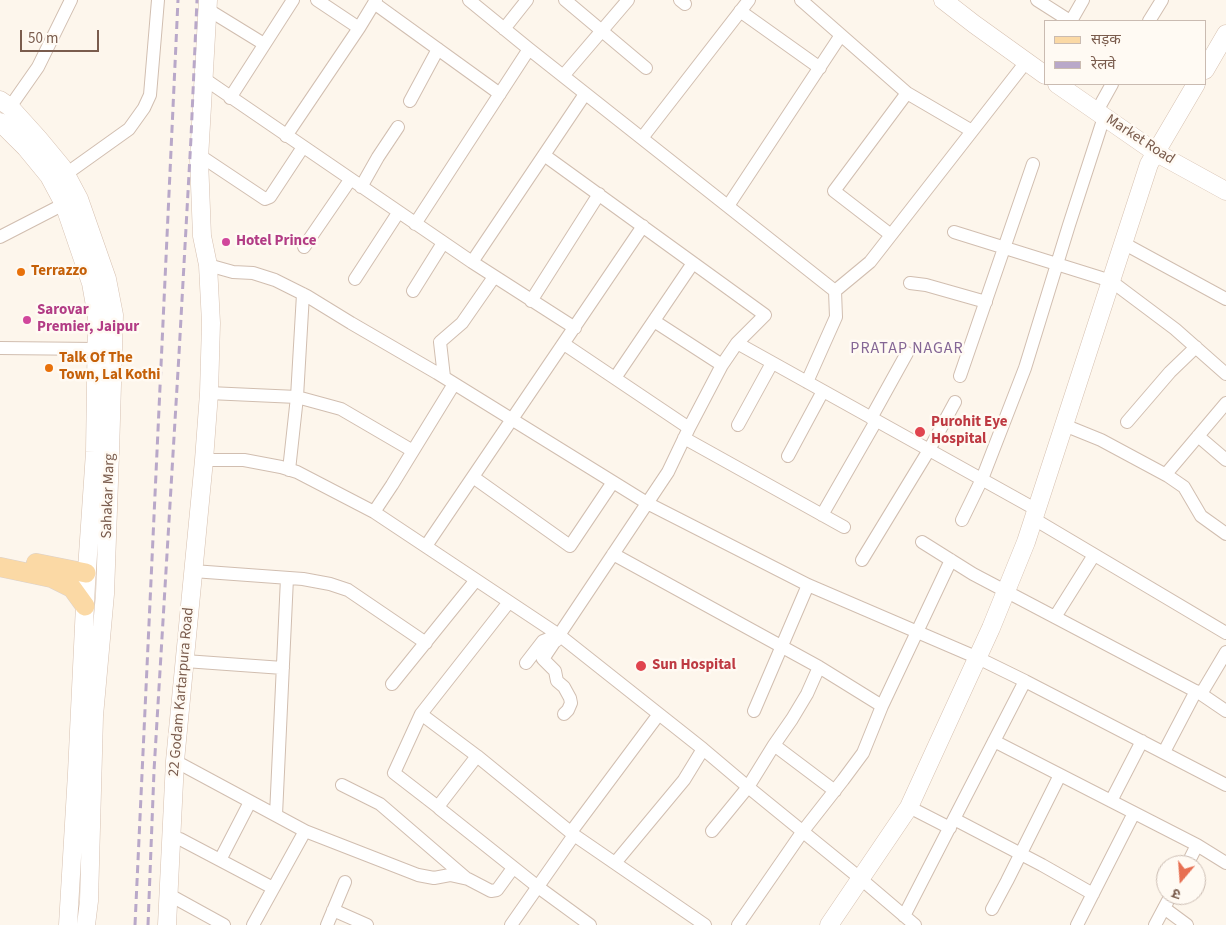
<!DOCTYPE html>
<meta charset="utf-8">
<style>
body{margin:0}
#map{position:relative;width:1226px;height:925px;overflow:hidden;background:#fdf6ec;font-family:"Source Sans 3","Noto Sans Devanagari",sans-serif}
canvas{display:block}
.legend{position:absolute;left:1044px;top:20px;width:162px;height:65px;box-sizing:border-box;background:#fffaf3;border:1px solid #cabbb1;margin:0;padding:6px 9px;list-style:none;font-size:15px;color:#7a5c4d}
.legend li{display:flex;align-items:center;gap:10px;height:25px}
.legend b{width:25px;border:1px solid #cabbb1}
.north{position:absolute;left:1156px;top:855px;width:50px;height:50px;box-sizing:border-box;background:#fffaf3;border:1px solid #cabbb1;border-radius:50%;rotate:198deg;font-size:14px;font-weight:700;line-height:20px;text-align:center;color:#7a5c4d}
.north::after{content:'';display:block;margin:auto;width:18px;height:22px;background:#e76f51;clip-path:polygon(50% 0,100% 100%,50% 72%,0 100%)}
.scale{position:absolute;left:20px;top:30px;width:79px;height:22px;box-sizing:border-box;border:2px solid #7a5c4d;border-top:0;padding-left:6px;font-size:15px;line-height:18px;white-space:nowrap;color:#7a5c4d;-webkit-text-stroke:4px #fffaf3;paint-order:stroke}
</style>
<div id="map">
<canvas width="1226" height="925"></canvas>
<ul class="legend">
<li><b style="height:6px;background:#fbd9a5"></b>सड़क</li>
<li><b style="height:6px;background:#b9a8c9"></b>रेलवे</li>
</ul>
<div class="north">उ</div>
<div class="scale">50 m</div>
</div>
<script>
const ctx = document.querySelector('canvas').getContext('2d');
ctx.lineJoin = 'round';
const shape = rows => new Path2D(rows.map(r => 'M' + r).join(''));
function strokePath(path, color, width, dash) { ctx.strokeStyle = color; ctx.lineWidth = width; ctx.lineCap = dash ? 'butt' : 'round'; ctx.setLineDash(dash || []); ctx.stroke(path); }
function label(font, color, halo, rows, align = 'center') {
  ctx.font = font + ' "Source Sans 3",sans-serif'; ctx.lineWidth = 5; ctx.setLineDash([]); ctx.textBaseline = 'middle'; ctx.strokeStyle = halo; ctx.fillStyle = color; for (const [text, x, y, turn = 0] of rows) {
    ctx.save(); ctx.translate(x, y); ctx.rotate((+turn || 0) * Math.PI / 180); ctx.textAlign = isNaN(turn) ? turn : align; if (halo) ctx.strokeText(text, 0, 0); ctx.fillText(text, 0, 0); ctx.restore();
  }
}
const street = shape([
 [317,0,359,28],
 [469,0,529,49,835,291],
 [565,0,646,68],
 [680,0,685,4],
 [801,0,907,93,972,131],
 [1037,0,1070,21],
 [374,3,500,94],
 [207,9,264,44],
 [740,11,820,68],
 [1071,21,1083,0],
 [1149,21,1162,0],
 [504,29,527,0],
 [563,76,628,0],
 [203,78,472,262,575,328],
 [230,98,293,0],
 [410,101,438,49],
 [10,107,38,67,71,0],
 [1097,111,1112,84],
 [286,136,359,28,376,0],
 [642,138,749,0],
 [199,155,265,199,270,197,303,147],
 [544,155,765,315,737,343,722,365,689,428,668,472,543,659,555,671,557,681,564,687,570,698,571,703,568,710,564,714],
 [66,174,129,129,144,108,150,95,158,0],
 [361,187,378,157,398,127],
 [728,206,841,35],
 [415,224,529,49],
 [954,232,1111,281,1175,329,1226,374],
 [891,235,834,191,907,93],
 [0,237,64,204],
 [1123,243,1226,299],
 [304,247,350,180],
 [472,262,585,94],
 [208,265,233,272,253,273,275,280,307,296,351,323,437,373,647,503,808,585,978,658,1025,681,1226,785],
 [355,279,398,213],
 [910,283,926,285,986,302],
 [413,291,443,243],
 [835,291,870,262,1026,62],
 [531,301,599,194],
 [654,321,722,365],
 [737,343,1037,510],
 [564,344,689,428],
 [0,348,97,349],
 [960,376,1033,164],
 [444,377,440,342,462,323,494,277],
 [615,378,693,263],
 [807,382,836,317,835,291],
 [209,393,297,397,341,409,413,451],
 [871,418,907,353],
 [1127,422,1170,372,1196,347],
 [738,425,772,363],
 [1064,425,1101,440,1168,476,1184,487,1201,516,1226,534],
 [1198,436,1226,460],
 [684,438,844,527],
 [788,456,823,391],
 [204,460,244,460,281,467,297,472,374,512,559,635,703,749,748,787,861,879,915,925],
 [289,470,297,397,303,294],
 [1166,474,1226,403],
 [473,477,570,546,613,482],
 [374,512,392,485,454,384],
 [822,515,876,421],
 [1034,519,1226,633],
 [962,520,982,479,1025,368,1069,225,1104,117],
 [922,542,973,574,1201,694,1226,711],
 [426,546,643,226],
 [613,554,819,667,807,694,792,719,774,745],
 [862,560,929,450,955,402],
 [193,571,303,579,330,584,348,590,426,643],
 [509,602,421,714,477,756,574,835,705,925],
 [1055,617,1094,555],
 [185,661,283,668],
 [526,663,543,641,548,639,556,641],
 [819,667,882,706],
 [392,684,476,580],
 [1201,694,1226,652],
 [754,711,808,585],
 [421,714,394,773,438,807],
 [994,741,1197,845,1187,865],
 [1164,752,1196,691],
 [477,756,440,804,438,807,440,809,538,887,590,925],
 [175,761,305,831,418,875,434,878,450,875,468,879,491,891,497,890,513,868],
 [342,785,380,804,466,878],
 [1111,801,1142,741],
 [909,807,950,828],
 [276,815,287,578],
 [954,819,1042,865,1093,894],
 [712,831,748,787,774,745,835,791],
 [571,832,659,714],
 [171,837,180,839,273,888],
 [1197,845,1226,863],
 [220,860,250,802],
 [615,863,684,780,703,749],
 [168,896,175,898,224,925],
 [1164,908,1187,925],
 [992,909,1007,881,1060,775],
 [333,910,367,925],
 [904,916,1025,681],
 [253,925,305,831],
 [327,925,345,882],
 [511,925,574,835],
 [738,925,803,831,843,780,863,753,882,706,951,560],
 [1077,925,1134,813],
 [1155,925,1171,895]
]);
const secondary = shape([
 [943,0,974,24,1045,75],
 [1205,70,1226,34],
 [1057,84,1155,152,1226,191],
 [0,100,10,107,38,138,62,167,79,199,107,279,114,315,110,453,105,594,94,716,89,901,86,925],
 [0,122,26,148,49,176,64,204,91,283,97,317,95,452,86,584,77,773,68,925],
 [167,925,175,761,204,460,209,393,211,323,208,265,202,236,199,159,208,0],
 [829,925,909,807,991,628,1026,542,1149,164,1196,84]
]);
const primary = shape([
 [36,563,86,573],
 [0,567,52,578,72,588,85,606]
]);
strokePath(street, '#d1beb0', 14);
strokePath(secondary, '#d6c0b0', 19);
strokePath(primary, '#dad1cd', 20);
strokePath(street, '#fff', 12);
strokePath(secondary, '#fff', 18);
strokePath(primary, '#fbd9a5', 19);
strokePath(shape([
 [135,925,178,0],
 [148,925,154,771,179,354,191,138,197,0]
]), '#b9a8c9', 3, [8, 5]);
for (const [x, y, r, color] of [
 [226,242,5,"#d1479c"],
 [21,272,5,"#e8710a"],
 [27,320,5,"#d1479c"],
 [49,368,5,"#e8710a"],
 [920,432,6,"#e0444e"],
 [641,666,6,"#e0444e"]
]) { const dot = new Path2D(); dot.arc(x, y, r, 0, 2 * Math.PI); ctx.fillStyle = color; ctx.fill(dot); strokePath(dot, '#fffaf3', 2); }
label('15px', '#7a5c4d', '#fffaf3', [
 ["Market Road",1140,140,33],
 ["Sahakar Marg",109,496,-88],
 ["22 Godam Kartarpura Road",182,692,-85]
]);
label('bold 15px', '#b23c85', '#fffaf3', [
 ["Hotel Prince",236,242],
 ["Sarovar",37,311],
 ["Premier, Jaipur",37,328]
], 'left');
label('bold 15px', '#c56008', '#fffaf3', [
 ["Terrazzo",31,272],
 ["Talk Of The",59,359],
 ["Town, Lal Kothi",59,376]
], 'left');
label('bold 15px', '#be3a42', '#fffaf3', [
 ["Purohit Eye",931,423],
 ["Hospital",931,440],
 ["Sun Hospital",652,666]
], 'left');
ctx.letterSpacing = '1px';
label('16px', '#846695', '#fffaf3', [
 ["PRATAP NAGAR",907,349]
]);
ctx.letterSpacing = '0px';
</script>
